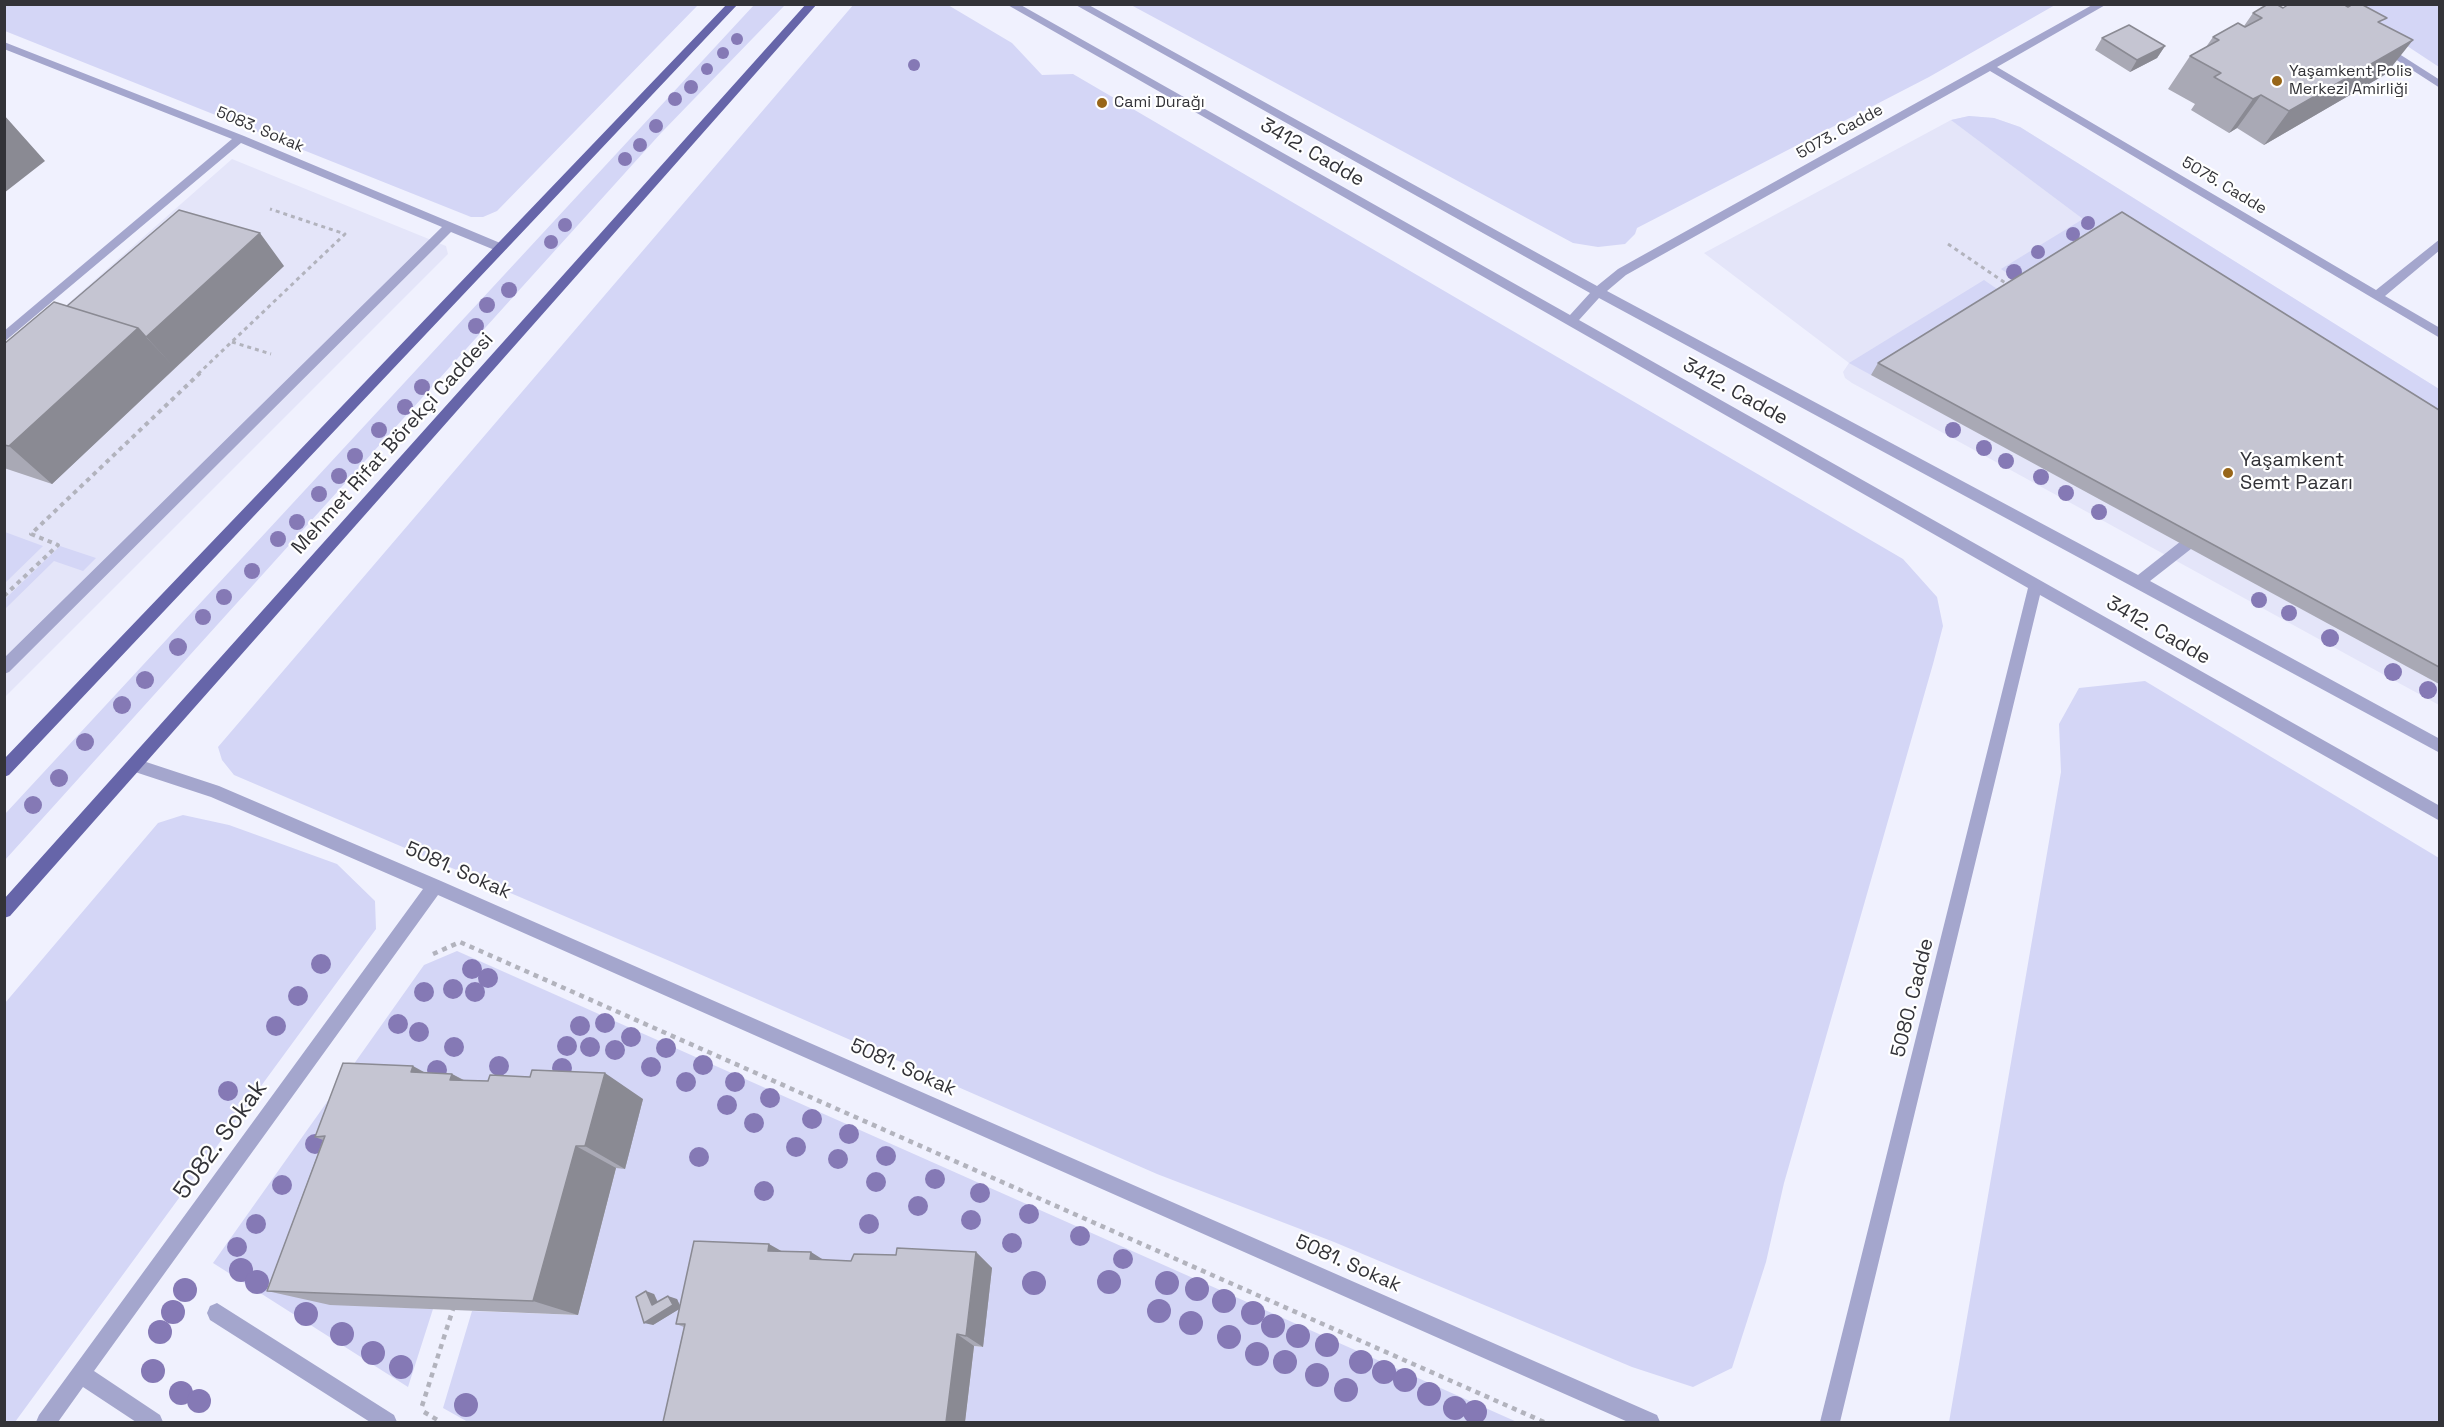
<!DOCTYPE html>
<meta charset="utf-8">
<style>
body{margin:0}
#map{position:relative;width:2444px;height:1427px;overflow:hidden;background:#f0f1fe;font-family:"Space Grotesk",sans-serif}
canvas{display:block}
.frame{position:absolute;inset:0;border:6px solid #333338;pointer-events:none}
</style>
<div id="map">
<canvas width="2444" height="1427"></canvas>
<div class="frame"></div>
</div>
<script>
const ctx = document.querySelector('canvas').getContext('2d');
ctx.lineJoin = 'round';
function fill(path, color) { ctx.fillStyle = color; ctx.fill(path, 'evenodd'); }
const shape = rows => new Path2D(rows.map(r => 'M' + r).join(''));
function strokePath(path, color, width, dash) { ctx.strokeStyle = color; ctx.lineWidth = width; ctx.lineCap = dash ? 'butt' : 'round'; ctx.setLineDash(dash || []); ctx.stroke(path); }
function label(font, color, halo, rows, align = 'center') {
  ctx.font = font + ' "Space Grotesk",sans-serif'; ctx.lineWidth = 4.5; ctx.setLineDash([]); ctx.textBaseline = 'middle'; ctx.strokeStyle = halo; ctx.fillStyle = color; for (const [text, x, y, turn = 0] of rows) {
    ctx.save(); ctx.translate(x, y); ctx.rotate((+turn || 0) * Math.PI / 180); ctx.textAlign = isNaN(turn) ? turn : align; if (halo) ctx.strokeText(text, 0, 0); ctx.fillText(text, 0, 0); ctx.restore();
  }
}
fill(shape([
 [1969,116,1994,118,2020,127,2439,389,2439,705,1852,383,1845,378,1843,372,1849,363,1704,253,1951,120],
 [232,159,446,246,448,254,5,697,5,359]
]), '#e4e5f9');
fill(shape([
 [854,4,948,5,1012,43,1042,75,1073,74,1903,559,1937,597,1943,626,1933,664,1784,1183,1766,1262,1732,1368,1693,1387,1632,1367,1334,1242,1157,1174,672,962,234,775,222,760,218,747],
 [4,5,5,4,698,5,497,211,483,217,471,217,5,31],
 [754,5,785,5,661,133,5,860,5,814],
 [1131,5,2055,5,1929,77,1637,228,1635,234,1625,244,1598,247,1573,243],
 [2345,5,2439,5,2439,67],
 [1969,116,1994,118,2020,127,2439,389,2439,428,2019,281,2001,269,2083,219,1951,120],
 [1984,280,2003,293,1871,375,1849,363],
 [5,532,43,546,5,583,4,532],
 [60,546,96,558,83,571,54,561,5,609,5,599],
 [2145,681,2439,858,2439,1422,1949,1422,2061,772,2059,724,2079,688],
 [183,815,229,825,337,864,375,901,376,929,15,1422,5,1422,5,1003,158,823],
 [457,951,1517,1422,965,1422,974,1346,982,1347,992,1268,703,1422,468,1422,443,1408,472,1311,578,1315,616,1168,625,1168,642,1099,330,1304,433,1309,408,1387,213,1263,424,965]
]), '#d4d6f6');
strokePath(shape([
 [1948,244,2010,286],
 [232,342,271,354],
 [198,374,345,234,270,209]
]), '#b2b3bd', 3, [4, 4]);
strokePath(shape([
 [4,596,58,545,31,534,200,373]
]), '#b2b3bd', 4, [4.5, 4.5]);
strokePath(shape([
 [433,954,460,942,1544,1422],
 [422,1406,453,1309],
 [424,1412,441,1422]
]), '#b2b3bd', 4.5, [5, 5]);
fill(shape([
 [1006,4,1019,4,1570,315,1590,293,1074,4,1087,4,1597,286,1618,269,2094,4,2107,4,1997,67,2376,290,2440,239,2440,250,2385,296,2440,328,2440,338,1990,71,1626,275,1607,291,2138,575,2195,530,2205,530,2207,534,2205,538,2150,581,2440,739,2440,753,1599,298,1579,320,2440,806,2440,821,2040,595,1840,1422,1820,1422,2028,588,1006,4],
 [4,42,244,136,505,245,507,248,501,252,497,251,451,232,9,672,4,674,4,658,442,227,241,143,4,342,4,331,232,139,4,49,4,42],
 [2382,43,2440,80,2440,88,2378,48,2377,46,2382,43],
 [134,758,219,786,441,881,1657,1415,1660,1422,1628,1422,438,895,94,1371,160,1415,163,1422,136,1422,83,1387,58,1422,36,1422,39,1415,423,889,211,797,129,770,126,765,129,760,134,758],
 [217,1303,394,1415,397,1422,370,1422,210,1320,207,1313,210,1306,217,1303]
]), '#a4a6cd');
fill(shape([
 [727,4,738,4,9,775,4,777,4,759,727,4],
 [806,4,817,4,10,916,4,918,4,899,806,4]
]), '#6665a9');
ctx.fillStyle = '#8579b5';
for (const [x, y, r] of [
 [737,39,6],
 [723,53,6],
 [914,65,6],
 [707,69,6],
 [691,87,7],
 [675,99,7],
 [656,126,7],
 [640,145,7],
 [625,159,7],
 [2088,223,7],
 [565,225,7],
 [2073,234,7],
 [551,242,7],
 [2038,252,7],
 [2014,272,8],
 [509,290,8],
 [487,305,8],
 [476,326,8],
 [422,387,8],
 [405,407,8],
 [379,430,8],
 [1953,430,8],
 [1984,448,8],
 [355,456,8],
 [2006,461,8],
 [339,476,8],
 [2041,477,8],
 [2066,493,8],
 [319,494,8],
 [2099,512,8],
 [297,522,8],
 [278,539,8],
 [252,571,8],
 [224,597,8],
 [2259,600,8],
 [2289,613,8],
 [203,617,8],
 [2330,638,9],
 [178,647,9],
 [2393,672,9],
 [145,680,9],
 [2428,690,9],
 [122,705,9],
 [85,742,9],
 [59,778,9],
 [33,805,9],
 [321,964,10],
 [472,969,10],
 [488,978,10],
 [453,989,10],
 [424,992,10],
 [475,992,10],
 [298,996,10],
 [605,1023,10],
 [398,1024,10],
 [276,1026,10],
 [580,1026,10],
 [419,1032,10],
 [631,1037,10],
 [567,1046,10],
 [454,1047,10],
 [590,1047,10],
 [666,1048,10],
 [615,1050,10],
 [703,1065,10],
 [499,1066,10],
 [651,1067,10],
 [562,1068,10],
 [437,1070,10],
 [686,1082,10],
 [735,1082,10],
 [228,1091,10],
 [770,1098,10],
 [727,1105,10],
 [812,1119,10],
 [754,1123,10],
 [849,1134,10],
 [315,1144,10],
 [796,1147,10],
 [886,1156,10],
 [699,1157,10],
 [838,1159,10],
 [935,1179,10],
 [876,1182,10],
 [282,1185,10],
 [764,1191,10],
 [980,1193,10],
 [918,1206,10],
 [1029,1214,10],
 [971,1220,10],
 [256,1224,10],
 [869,1224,10],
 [1080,1236,10],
 [1012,1243,10],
 [237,1247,10],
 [1123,1259,10],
 [241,1270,12],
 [257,1282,12],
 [1109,1282,12],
 [1034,1283,12],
 [1167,1283,12],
 [1197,1289,12],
 [185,1290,12],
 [1224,1301,12],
 [1159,1311,12],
 [173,1312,12],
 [1253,1313,12],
 [306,1314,12],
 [1191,1323,12],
 [1273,1326,12],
 [160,1332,12],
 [342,1334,12],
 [1298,1336,12],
 [1229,1337,12],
 [1327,1345,12],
 [373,1353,12],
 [1257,1354,12],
 [1285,1362,12],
 [1361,1362,12],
 [401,1367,12],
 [153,1371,12],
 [1384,1372,12],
 [1317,1375,12],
 [1405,1380,12],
 [1346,1390,12],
 [181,1393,12],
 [1429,1394,12],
 [199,1401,12],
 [466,1405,12],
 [1455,1408,12],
 [1475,1412,12]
]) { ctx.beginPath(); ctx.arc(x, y, r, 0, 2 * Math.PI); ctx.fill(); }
fill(shape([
 [2283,8,2382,24,2386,74,2264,145,2237,128,2229,133,2191,110,2195,104,2168,89,2190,56,2206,47,2213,37,2244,26,2253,13],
 [2102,38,2165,46,2157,58,2130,72,2095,50],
 [284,266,52,484,4,468,4,344,67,306],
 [1878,363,2439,410,2439,684,1871,375],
 [425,1073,452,1074,464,1080,643,1099,625,1169,616,1168,578,1315,330,1305,267,1291,323,1140,315,1137],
 [782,1251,824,1260,851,1261,896,1255,976,1252,992,1268,983,1347,974,1346,965,1422,663,1422,684,1327,676,1324,679,1309,653,1325,654,1294,658,1302,677,1299,680,1306]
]), '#a9a9b5');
fill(shape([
 [2413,40,2386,74,2264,145,2289,111],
 [2165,46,2157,58,2130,72,2137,60],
 [2261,95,2237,128,2229,133,2253,99],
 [4,115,45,161,4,193],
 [260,233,284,266,175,368,146,337],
 [138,328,175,368,52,484,9,446],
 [413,1066,462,1093,411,1072],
 [605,1073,643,1099,625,1169,585,1146],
 [452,1074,499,1100,450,1080],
 [576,1146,616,1168,578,1315,533,1301],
 [769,1244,799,1261,768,1251],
 [811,1252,838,1269,810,1259],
 [976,1252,992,1268,983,1347,966,1336],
 [646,1291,654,1294,660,1308,652,1305],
 [668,1296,677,1299,681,1308,653,1325,644,1323],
 [957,1334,974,1346,965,1422,946,1422]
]), '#8a8a93');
const building = shape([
 [2268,4,2276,4,2283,8,2289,4,2343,4,2348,7,2353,4,2361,4,2387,18,2378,22,2413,40,2289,111,2261,95,2253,99,2214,77,2221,73,2190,56,2219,40,2213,37,2238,23,2245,27,2262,18,2253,13,2268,4],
 [2129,25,2165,46,2137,60,2102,38,2129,25],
 [179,210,260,233,146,337,138,328,67,306,179,210],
 [2122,212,2439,410,2439,667,1878,363,2122,212],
 [54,302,138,328,9,446,4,445,4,344,54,302],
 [343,1063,413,1066,411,1072,452,1074,450,1080,488,1081,490,1075,530,1077,532,1070,605,1073,585,1146,576,1146,533,1301,267,1291,325,1136,315,1137,343,1063],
 [694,1241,769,1244,768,1251,811,1252,810,1259,851,1261,854,1254,896,1255,897,1248,976,1252,966,1336,957,1334,946,1422,663,1422,685,1324,676,1324,694,1241],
 [646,1291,652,1305,668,1296,673,1305,644,1323,636,1297,646,1291]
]);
fill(building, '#c5c5d2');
strokePath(building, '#8a8a93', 1.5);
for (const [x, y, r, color] of [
 [2277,81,6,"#986619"],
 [1102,103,6,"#986619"],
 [2228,473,6,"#986619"]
]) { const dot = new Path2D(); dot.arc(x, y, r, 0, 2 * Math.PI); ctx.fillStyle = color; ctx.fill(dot); strokePath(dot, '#fff', 2); }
label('16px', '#333338', '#fff', [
 ["Yaşamkent Polis",2289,72],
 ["Merkezi Amirliği",2289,90],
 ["Cami Durağı",1114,103]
], 'left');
label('16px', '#333338', '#fff', [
 ["5083. Sokak",260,130,23],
 ["5073. Cadde",1840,132,-29],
 ["5075. Cadde",2224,186,31]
]);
label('20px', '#333338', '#fff', [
 ["3412. Cadde",1312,153,30],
 ["3412. Cadde",1735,392,29],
 ["Mehmet Rifat Börekçi Caddesi",393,444,-48],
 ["3412. Cadde",2158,631,30],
 ["5081. Sokak",458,871,24],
 ["5080. Cadde",1913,998,-76],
 ["5081. Sokak",903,1068,24],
 ["5081. Sokak",1348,1264,24]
]);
label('20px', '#333338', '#fff', [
 ["Yaşamkent",2240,461],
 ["Semt Pazarı",2240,484]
], 'left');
label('24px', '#333338', '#fff', [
 ["5082. Sokak",221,1140,-54]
]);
</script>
